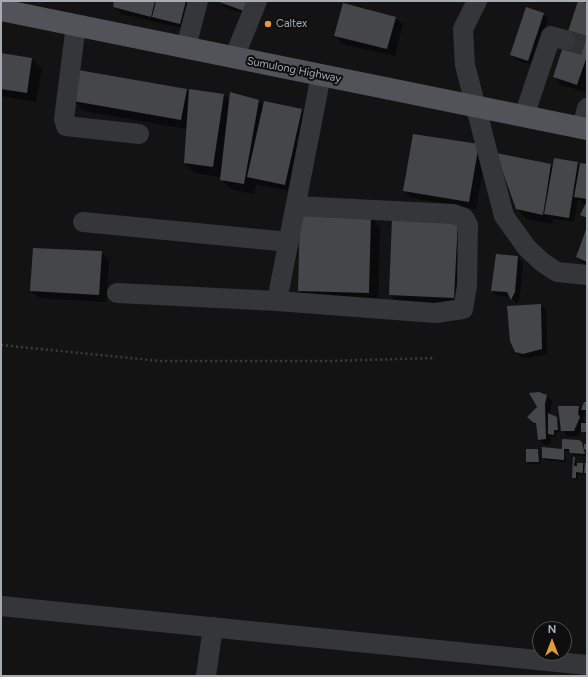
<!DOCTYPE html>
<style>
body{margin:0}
#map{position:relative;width:588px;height:677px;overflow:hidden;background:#131314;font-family:Figtree,sans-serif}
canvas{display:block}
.frame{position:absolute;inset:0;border:2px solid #a6abb4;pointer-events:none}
.north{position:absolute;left:532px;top:621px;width:40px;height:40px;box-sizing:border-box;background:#0e0e0f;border:1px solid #4b4d51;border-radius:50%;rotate:0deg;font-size:11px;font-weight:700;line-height:16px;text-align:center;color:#a6abb4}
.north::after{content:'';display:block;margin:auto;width:14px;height:18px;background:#e09b3f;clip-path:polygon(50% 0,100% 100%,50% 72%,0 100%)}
</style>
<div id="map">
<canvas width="588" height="677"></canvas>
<div class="frame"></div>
<div class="north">N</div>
</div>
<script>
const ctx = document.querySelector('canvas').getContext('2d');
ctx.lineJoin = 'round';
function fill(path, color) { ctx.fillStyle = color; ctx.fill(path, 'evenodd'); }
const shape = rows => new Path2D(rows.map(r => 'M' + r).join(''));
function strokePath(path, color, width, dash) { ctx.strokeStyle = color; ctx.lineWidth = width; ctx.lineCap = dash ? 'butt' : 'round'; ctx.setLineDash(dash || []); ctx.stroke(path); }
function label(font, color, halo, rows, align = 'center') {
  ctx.font = font + ' Figtree,sans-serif'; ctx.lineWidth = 4; ctx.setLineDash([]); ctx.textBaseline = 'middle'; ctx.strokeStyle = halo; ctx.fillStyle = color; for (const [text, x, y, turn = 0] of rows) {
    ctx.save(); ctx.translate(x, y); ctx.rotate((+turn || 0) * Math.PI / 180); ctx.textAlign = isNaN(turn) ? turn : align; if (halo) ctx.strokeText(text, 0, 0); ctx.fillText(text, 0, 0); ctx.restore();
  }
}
fill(shape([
 [115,1,192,1,185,29,122,14,114,6],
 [219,1,254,1,249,16,224,7],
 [587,4,587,86,585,92,561,85,554,77],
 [543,14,548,19,533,65,516,60,511,55],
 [395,17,403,25,395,56,343,44,335,36],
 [1,54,32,59,42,69,36,102,1,96],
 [187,90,190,93,224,95,230,101,258,100,264,106,302,110,309,118,292,192,256,184,254,194,231,189,221,179,221,177,195,173,185,163,187,129,84,111,74,101],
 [414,135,486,153,476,209,412,198,404,191],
 [497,154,551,165,553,167,578,163,581,166,587,165,587,220,581,214,586,205,578,199,574,222,553,219,552,224,527,219,517,209],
 [370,217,380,227,378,302,309,301,299,291],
 [457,222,467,232,464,308,400,305,390,295],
 [587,230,587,267,577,257],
 [101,252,109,260,106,302,39,298,31,291],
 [518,257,523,262,520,297,517,304,510,297,497,296,492,291],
 [541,305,546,310,547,354,528,358,521,357,516,352],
 [539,393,547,396,552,401,550,415,559,420,560,432,556,432,556,437,550,436,551,444,545,445,539,440,538,426,528,417,538,408],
 [587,403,587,412,584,412,583,420,587,424,587,434,581,430,579,436,567,436,562,430,560,406,579,406,582,409],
 [582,443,587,445,587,449,585,449,586,456,573,455,570,451,564,451,566,462,545,460,543,458,543,448,565,450,563,448],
 [527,450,538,450,540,452,541,464,529,464,527,461],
 [574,458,576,464,583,464,585,467,587,464,587,475,585,472,585,475,578,474,578,480,573,477]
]), '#0007');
fill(shape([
 [114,1,155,1,151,17,113,7],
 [156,1,186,1,180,24,152,17],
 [216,1,247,1,244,11],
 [578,1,587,3,587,56,577,85,553,77],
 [343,3,396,17,387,49,334,36],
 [526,7,544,13,528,61,510,55],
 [1,53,32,58,27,93,1,89],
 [78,70,187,89,181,120,73,101],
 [189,89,224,94,213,167,184,163],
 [230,92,259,100,244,184,220,180],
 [264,101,302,109,285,185,247,177],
 [413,134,479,144,469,202,403,191],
 [496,153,551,164,543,215,516,209],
 [554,158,578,162,569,218,544,214],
 [580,163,587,164,587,199,574,197],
 [587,201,587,218,580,215],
 [300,214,371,216,369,293,298,291],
 [392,219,458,221,454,298,389,295],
 [587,227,587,262,576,257],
 [33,248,102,251,99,295,30,291],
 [496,254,518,256,515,292,511,300,507,292,491,291],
 [541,304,542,349,523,354,515,352,510,341,507,306],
 [539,392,547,395,545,404,546,439,538,440,536,423,534,423,527,417,537,407,529,393],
 [584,402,587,402,587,410,581,410],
 [558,406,579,406,578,414,580,417,574,431,561,431],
 [548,413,557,417,558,430,554,430,554,435,548,434],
 [581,423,587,423,587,432,581,432],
 [562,439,579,440,582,442,585,454,570,453,569,449,564,449,564,460,542,458,542,447,562,449],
 [584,444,587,444,587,450,584,449],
 [526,449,538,449,539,462,526,462],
 [573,457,575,457,574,466,577,466,577,463,583,463,583,473,576,472,576,478,572,478],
 [585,463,587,463,587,473,584,473]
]), '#45464a');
strokePath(shape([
 [565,40,587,46]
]), '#303134', 20, [20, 10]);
strokePath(shape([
 [1,345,159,361,329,361,435,358]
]), '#3a3d40', 2.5, [2, 3]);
strokePath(shape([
 [477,1,463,29,465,65,504,216,527,248,542,262,557,272,587,275],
 [76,25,64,119,66,126,139,134],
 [186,47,198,1],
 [234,58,257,1],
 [524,116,551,36,565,40],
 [582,128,587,108],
 [296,206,453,214,464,218,468,225,467,286,463,309,435,313,277,301,321,75],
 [83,222,289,242],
 [117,293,277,301],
 [1,606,587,665],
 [206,676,213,627]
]), '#343639', 20);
strokePath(shape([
 [1,10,587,129]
]), '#515358', 22);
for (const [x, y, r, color] of [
 [268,24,4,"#e09b3f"]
]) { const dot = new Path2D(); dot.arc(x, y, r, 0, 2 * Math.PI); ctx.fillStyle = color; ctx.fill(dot); strokePath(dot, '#0e0e0f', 1.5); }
label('11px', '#a6abb4', '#0e0e0f', [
 ["Caltex",276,24]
], 'left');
label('11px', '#a6abb4', '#0e0e0f', [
 ["Sumulong Highway",294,70,11]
]);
</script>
